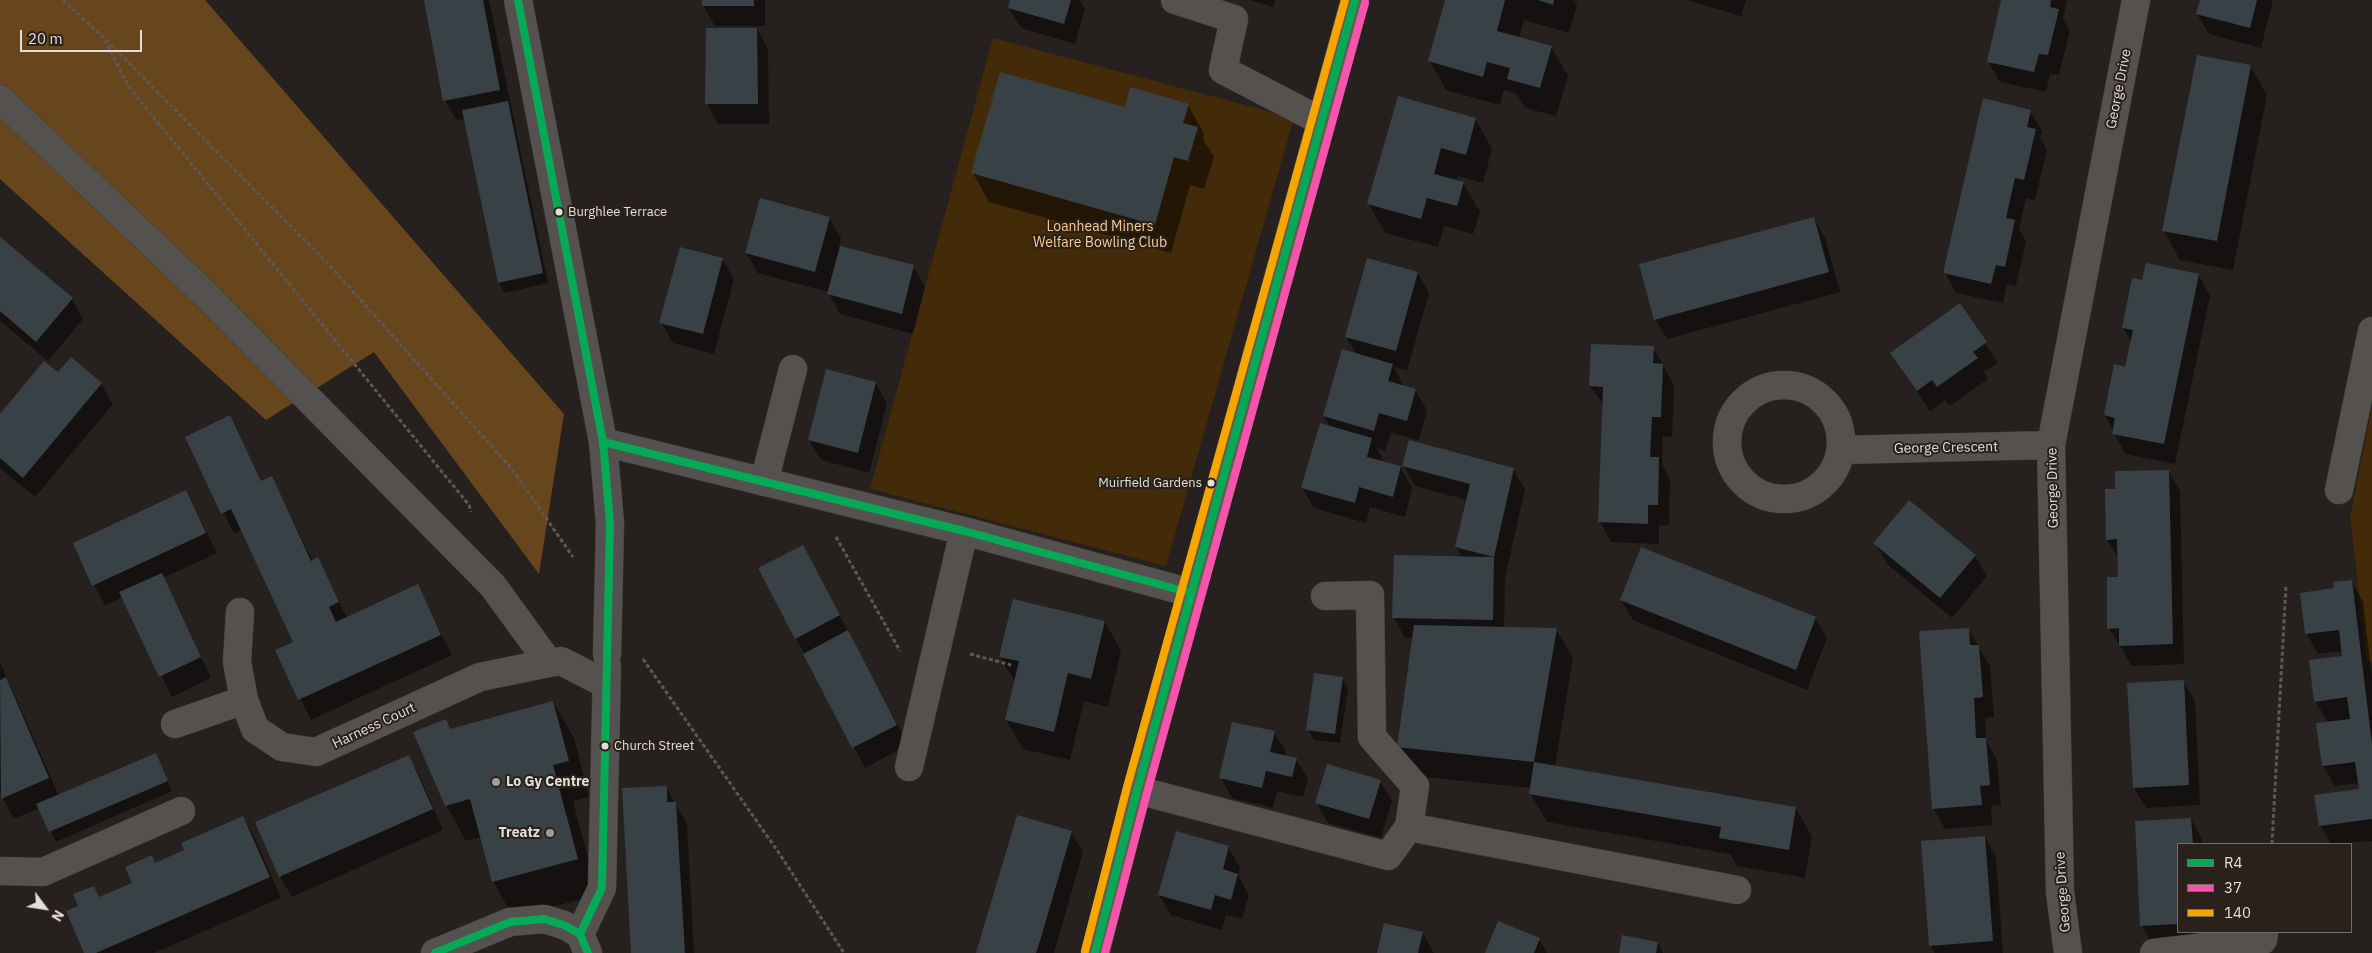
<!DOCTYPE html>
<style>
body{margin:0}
#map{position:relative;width:2372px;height:953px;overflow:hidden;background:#26211e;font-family:"IBM Plex Sans",sans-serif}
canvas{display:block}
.legend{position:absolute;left:2177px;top:843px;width:175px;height:90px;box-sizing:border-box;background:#29211a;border:1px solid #736d66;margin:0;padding:6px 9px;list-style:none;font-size:15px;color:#e3ded9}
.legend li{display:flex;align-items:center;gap:10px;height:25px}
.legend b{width:25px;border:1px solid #736d66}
.north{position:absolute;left:20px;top:883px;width:50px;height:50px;-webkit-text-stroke:4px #29211a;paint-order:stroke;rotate:121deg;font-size:14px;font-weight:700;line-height:20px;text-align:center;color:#e3ded9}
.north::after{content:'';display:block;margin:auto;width:18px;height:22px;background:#e3ded9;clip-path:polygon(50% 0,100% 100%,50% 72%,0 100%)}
.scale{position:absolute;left:20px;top:30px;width:122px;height:22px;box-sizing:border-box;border:2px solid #e3ded9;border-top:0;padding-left:6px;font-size:15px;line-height:18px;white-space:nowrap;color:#e3ded9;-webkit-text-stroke:4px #29211a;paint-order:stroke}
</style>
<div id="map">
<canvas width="2372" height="953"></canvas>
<ul class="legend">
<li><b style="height:6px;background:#06aa56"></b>R4</li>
<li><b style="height:6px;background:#f653ac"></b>37</li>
<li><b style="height:6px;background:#f7a600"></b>140</li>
</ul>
<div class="north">N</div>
<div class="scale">20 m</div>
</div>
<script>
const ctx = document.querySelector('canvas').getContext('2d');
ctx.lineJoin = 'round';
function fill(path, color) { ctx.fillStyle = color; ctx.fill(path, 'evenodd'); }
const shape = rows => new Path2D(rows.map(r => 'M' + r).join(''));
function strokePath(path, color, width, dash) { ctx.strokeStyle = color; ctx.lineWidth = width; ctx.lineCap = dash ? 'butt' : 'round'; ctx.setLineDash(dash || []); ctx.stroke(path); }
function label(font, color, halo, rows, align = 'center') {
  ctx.font = font + ' "IBM Plex Sans",sans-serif'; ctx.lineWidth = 4; ctx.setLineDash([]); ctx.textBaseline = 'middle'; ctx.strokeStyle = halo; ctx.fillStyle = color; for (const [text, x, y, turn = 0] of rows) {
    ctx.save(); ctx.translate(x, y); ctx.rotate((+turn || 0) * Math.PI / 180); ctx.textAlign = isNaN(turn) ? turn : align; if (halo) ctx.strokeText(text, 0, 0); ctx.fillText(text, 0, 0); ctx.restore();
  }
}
fill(shape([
 [993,38,1294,118,1166,566,870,489],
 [2372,407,2372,661,2367,661,2350,517]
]), '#432a08');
fill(shape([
 [0,0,205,0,564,414,539,574,374,352,266,420,0,179]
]), '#68461d');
fill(shape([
 [425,0,489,0,548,283,505,293,499,283,465,119,456,120,445,100],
 [703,0,765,0,765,26,715,26,703,5],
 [1011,0,1080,0,1085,9,1075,44,1021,28,1009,8],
 [1249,0,1275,0,1273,7],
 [1447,0,1574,0,1577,5,1569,33,1524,20,1519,38,1551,47,1568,76,1556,116,1525,108,1517,94,1504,90,1500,105,1446,90,1430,61],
 [1686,0,1746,0,1741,16],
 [2002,0,2067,0,2063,19,2070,31,2059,75,2050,74,2046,92,2000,82,1988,61],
 [2201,0,2273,0,2261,48,2209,34,2197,14],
 [757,29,768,49,769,124,718,124,707,103],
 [2250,66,2267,95,2233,270,2180,260,2164,231],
 [1188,105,1204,134,1203,139,1214,157,1204,189,1190,185,1171,253,989,202,973,173,1125,108],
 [2030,111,2042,131,2040,138,2047,150,2035,200,2026,198,2019,229,2026,241,2016,286,2007,284,2003,303,1956,293,1945,272],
 [1476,120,1492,149,1483,183,1458,176,1456,181,1463,183,1480,212,1473,234,1444,226,1438,247,1385,233,1369,204],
 [829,218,841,238,839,247,913,266,925,287,913,334,840,314,828,292,758,273,746,253],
 [1814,218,1825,238,1840,292,1667,339,1655,319],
 [0,239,72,299,83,319,48,361,0,321],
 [722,259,734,279,714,354,673,343,661,322],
 [1418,273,1429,293,1407,371,1394,367,1404,387,1415,390,1427,410,1419,440,1391,433,1385,451,1377,448,1383,459,1382,462,1400,467,1412,488,1405,517,1370,507,1366,523,1314,508,1302,488,1330,427,1324,416,1357,355,1346,337],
 [2198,275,2210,295,2175,464,2125,454,2105,415,2126,368,2132,343,2123,328,2143,282],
 [1959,305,1998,363,1984,372,1988,379,1950,406,1945,400,1930,411,1891,353],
 [1653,347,1674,385,1672,437,1663,436,1662,464,1670,479,1669,525,1659,525,1659,544,1611,542,1600,522,1604,406,1590,386],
 [71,359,101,384,113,404,35,497,0,468,0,416,58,374],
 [876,383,887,404,869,473,821,460,809,440],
 [230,417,262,482,271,478,313,561,318,559,347,618,417,586,452,655,311,720,277,651,295,643,242,530,234,534,187,437],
 [1404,466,1513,469,1525,489,1505,578,1504,628,1556,629,1573,658,1555,767,1796,808,1812,837,1805,878,1737,866,1730,854,1547,822,1530,793,1531,788,1415,776,1398,747,1413,638,1405,638,1394,618,1462,557,1456,547,1467,500,1415,486],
 [2168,471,2180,491,2184,664,2132,666,2109,628,2119,578,2119,559,2107,540,2117,490],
 [186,492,217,553,163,578,211,678,172,697,123,597,105,605,94,585],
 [1909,501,1975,556,1987,576,1952,618,1887,564,1875,543],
 [814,567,908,745,865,768,796,638],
 [2351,581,2363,601,2372,677,2372,841,2331,844,2320,825,2360,790,2359,783,2335,786,2323,766,2318,724,2328,722,2315,701,2344,657,2343,651,2318,654,2307,634,2335,589],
 [1621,599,1815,618,1827,638,1807,690,1633,620],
 [1105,622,1121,651,1108,707,1084,701,1070,760,1023,749,1006,720,1015,682,1000,657],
 [1968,629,1990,666,1994,717,1985,718,1986,740,1997,760,2001,805,1991,806,1992,825,1945,829,1934,809],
 [0,662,59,796,155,755,172,791,56,842,39,808,14,819,0,793],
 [1342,678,1348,688,1340,743,1314,740,1308,729],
 [2183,681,2195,701,2200,805,2146,808,2134,788],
 [553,702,574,738,589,797,573,801,598,895,513,917,493,881,481,837,466,841,446,805,445,720,451,730],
 [1274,732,1286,752,1285,756,1296,759,1308,779,1303,797,1277,791,1273,808,1232,798,1221,778],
 [409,757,420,777,443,830,292,897,280,877],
 [1380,781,1392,801,1381,838,1328,823,1316,802],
 [666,787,687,824,694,953,632,953],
 [243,817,255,838,281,898,154,953,86,953,99,898,134,883,155,864,185,851],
 [2191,819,2202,839,2203,844,2178,844,2178,932,2207,932,2208,943,2153,946,2142,926,2136,822],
 [1071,832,1083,852,1054,953,978,953],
 [1985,837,1996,857,2003,953,1935,953,1931,946],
 [1228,847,1240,868,1238,875,1249,895,1242,919,1226,915,1222,930,1171,915,1159,895],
 [1423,933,1434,953,1379,953],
 [1539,939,1547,953,1487,953],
 [1658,943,1663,953,1620,953]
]), '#0007');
fill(shape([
 [424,0,483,0,500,90,443,101],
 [702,0,754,0,754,6,702,6],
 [1010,0,1071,0,1064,24,1008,8],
 [1445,0,1505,0,1497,31,1552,46,1540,88,1507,79,1510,68,1487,62,1483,77,1428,61],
 [1538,0,1554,0,1553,5],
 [2001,0,2051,0,2050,7,2059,9,2048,55,2039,54,2034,72,1987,62],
 [2200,0,2257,0,2250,28,2196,14],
 [706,28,757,28,758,104,705,104],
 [2197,55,2251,65,2217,241,2162,231],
 [1000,72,1125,107,1130,87,1189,104,1183,123,1198,127,1188,161,1174,157,1155,225,971,173],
 [1398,96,1476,118,1466,155,1441,148,1434,174,1464,182,1457,206,1427,198,1421,219,1367,204],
 [1983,98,2031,110,2027,127,2036,129,2024,180,2015,178,2006,218,2015,220,2005,267,1996,265,1991,284,1943,273],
 [508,101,543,273,498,283,462,110],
 [760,198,830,217,815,272,745,253],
 [1814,217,1829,272,1654,320,1639,264],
 [0,237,73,298,36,342,0,311],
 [840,246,914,265,902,314,827,294],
 [680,247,723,258,703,334,659,323],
 [1367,258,1418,272,1396,351,1345,337],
 [2146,263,2199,274,2164,444,2112,434,2115,418,2104,415,2114,364,2125,367,2133,330,2122,328,2132,278,2142,280],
 [1960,303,1987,342,1973,352,1978,358,1937,387,1932,380,1917,391,1890,353],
 [1591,344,1654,346,1653,363,1663,364,1661,417,1652,417,1650,457,1659,457,1658,505,1648,505,1648,524,1598,522,1603,387,1589,386],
 [1342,349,1393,364,1388,381,1416,389,1407,421,1379,413,1374,431,1323,416],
 [71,357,102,383,23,478,0,458,0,414,44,361,58,372],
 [826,369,876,382,858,453,808,440],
 [230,415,261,481,272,476,311,561,318,557,339,602,329,607,336,622,418,584,441,635,298,700,275,650,293,642,231,509,221,514,185,437],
 [1320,423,1372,438,1367,457,1401,466,1393,497,1359,487,1355,503,1301,488],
 [1409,440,1514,468,1494,557,1493,620,1392,618,1394,555,1494,557,1455,547,1470,484,1402,466],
 [2169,470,2173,644,2119,646,2119,628,2107,629,2107,577,2118,577,2117,539,2106,540,2105,489,2115,489,2115,471],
 [186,490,206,533,92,586,73,543],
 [1909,500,1976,555,1940,598,1873,543],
 [803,545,840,615,795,639,758,568],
 [1641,547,1816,617,1796,670,1620,600],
 [162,573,201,657,159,677,119,592],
 [2352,580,2372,744,2372,819,2319,826,2314,795,2359,789,2355,762,2322,766,2316,723,2350,719,2347,697,2314,702,2309,660,2342,656,2339,630,2305,634,2300,593,2334,588,2333,582],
 [1013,599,1105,621,1091,679,1068,673,1054,732,1005,720,1019,661,999,657],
 [1414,625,1557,628,1534,762,1397,747],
 [1969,628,1970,645,1979,645,1983,697,1974,698,1976,738,1986,738,1990,785,1980,786,1982,805,1932,809,1919,631],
 [848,630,897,725,852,748,803,654],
 [1314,673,1343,677,1335,734,1306,730],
 [6,677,49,778,1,799,0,680],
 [2184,680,2189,785,2133,788,2127,683],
 [553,701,569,761,553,765,578,859,492,882,470,799,445,806,413,732,446,719,450,729],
 [1232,722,1275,731,1270,752,1297,758,1292,777,1266,771,1262,788,1219,778],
 [156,753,168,781,49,832,36,804],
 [409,755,433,809,279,877,255,822],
 [1534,762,1796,807,1789,850,1719,838,1721,827,1529,794],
 [1327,764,1381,780,1369,819,1315,803],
 [667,786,667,802,676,802,685,953,631,953,622,788],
 [1017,815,1072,831,1040,941,1036,953,976,953],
 [243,816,270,877,96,953,84,953,66,911,78,906,73,894,94,886,99,897,132,883,125,867,152,855,155,863,184,850,181,843],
 [2191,818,2193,844,2178,844,2178,924,2140,926,2135,821],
 [1176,831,1229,846,1223,869,1238,874,1231,900,1215,895,1211,910,1158,895],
 [1985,836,1993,941,1929,946,1921,841],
 [1498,921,1540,938,1534,953,1485,953],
 [1384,923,1423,932,1418,953,1377,953],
 [1622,935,1658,942,1656,953,1619,953]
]), '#384145');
const minor = shape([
 [518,0,603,442,610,523],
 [1175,0,1234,19,1223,70,1321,121],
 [0,99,203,292,493,586,549,663],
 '1727 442a57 57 0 1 1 114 0a57 57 0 1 1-114 0Z',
 [603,442,964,531,1191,593],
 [1841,450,2051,445],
 [764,482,793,369],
 [2339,490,2372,331],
 [240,612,237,662,244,700,255,729,282,747,316,752,480,677,549,663,561,661,606,684],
 [175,724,244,700],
 [909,767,964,531],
 [1137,790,1388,856,1409,827,1415,786,1372,737,1370,595,1325,596],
 [1409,827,1737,890],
 [0,871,43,872,181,811],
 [435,953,510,922,544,919,564,925,580,934],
 [588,953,580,934,602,888,607,666],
 [2068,953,2060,892,2051,445,2136,0],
 [2154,953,2263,940,2264,932]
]);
const major = shape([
 [1095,953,1137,790,1355,0]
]);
strokePath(minor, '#413d3a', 29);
strokePath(major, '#413d3a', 29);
strokePath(shape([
 [63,0,103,37,332,268,512,469,573,557],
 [105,40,129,87,469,505,471,512],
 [836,537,900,651],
 [970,654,1011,665],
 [643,659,779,853,844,953],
 [2272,844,2286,585]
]), '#5c5855', 3, [4, 2.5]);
strokePath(minor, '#54514e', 28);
strokePath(major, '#655c4f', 28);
const minorBridge = shape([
 [607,655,610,523]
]);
strokePath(minorBridge, '#413d3a', 29, []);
strokePath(minorBridge, '#54514e', 28);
strokePath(shape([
 [518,0,603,442,610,523,602,888,580,934,588,953],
 [603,442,964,531,1191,593],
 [435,953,510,922,544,919,564,925,580,934],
 [1095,953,1137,790,1355,0]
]), '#06aa56', 8);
strokePath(shape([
 [1105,953,1147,793,1365,3]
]), '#f653ac', 8);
strokePath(shape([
 [1085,951,1127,787,1345,0]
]), '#f7a600', 8);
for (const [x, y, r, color] of [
 [559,212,4.5,"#e3ded9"],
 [1211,483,4.5,"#e3ded9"],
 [605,746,4.5,"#e3ded9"],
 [496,782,5,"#a19c98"],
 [550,833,5,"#a19c98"]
]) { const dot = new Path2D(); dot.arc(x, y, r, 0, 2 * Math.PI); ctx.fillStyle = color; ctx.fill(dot); strokePath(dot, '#29211a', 2); }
label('13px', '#e3ded9', '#29211a', [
 ["Burghlee Terrace",568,212],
 ["Muirfield Gardens",1202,483,"right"],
 ["Church Street",614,746]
], 'left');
label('14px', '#e3ded9', '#29211a', [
 ["George Drive",2119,89,-79],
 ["George Crescent",1946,448,-1],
 ["George Drive",2053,488,-91],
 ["Harness Court",374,726,-25],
 ["George Drive",2063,892,-94]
]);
label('14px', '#fbca95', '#29211a', [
 ["Loanhead Miners",1100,227],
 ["Welfare Bowling Club",1100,243]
]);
label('bold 14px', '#e3ded9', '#29211a', [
 ["Lo Gy Centre",506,782],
 ["Treatz",540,833,"right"]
], 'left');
</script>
